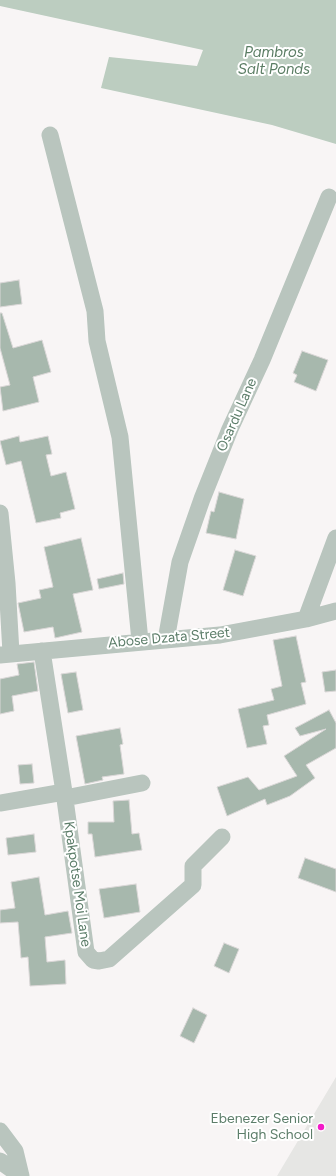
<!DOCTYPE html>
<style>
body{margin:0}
canvas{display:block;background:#f8f5f5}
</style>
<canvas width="336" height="1176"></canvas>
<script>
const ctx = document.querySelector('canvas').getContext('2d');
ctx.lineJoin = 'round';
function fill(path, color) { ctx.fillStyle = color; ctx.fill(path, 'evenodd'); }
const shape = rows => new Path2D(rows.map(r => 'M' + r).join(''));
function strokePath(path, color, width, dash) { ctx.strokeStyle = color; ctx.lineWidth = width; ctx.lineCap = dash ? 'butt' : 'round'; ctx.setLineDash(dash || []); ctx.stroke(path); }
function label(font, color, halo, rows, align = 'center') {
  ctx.font = font + ' Figtree,sans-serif'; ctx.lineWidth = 4; ctx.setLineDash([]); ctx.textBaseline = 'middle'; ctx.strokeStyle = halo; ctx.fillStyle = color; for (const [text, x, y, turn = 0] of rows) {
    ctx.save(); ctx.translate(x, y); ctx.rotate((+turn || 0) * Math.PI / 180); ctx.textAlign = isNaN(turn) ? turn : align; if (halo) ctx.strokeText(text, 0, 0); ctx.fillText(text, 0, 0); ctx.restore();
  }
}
fill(shape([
 [336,1077,336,1176,277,1176]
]), '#e6e6e4');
fill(shape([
 [0,0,336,0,336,144,272,125,101,88,109,57,197,66,203,50,0,6]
]), '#bccdc0');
const building = shape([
 [19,280,22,304,0,307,0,283,19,280],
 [0,313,2,313,13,348,42,340,51,372,33,377,39,402,3,411,0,387,10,385,0,348,0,313],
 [302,351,328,360,316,391,294,382,297,375,293,373,302,351],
 [19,436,20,442,48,436,52,454,46,455,51,476,66,472,75,509,60,513,61,518,36,523,21,461,6,465,0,441,19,436],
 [219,492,244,499,236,539,206,533,211,511,214,512,219,492],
 [81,538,93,590,73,594,82,632,55,638,53,627,24,632,18,603,41,598,39,590,53,587,44,547,81,538],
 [235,550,256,556,243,596,223,590,235,550],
 [123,573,124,584,99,589,97,579,123,573],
 [296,636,306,682,301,683,306,704,267,715,269,725,263,726,267,744,247,748,238,709,274,700,271,689,282,686,273,640,296,636],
 [34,662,38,691,12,696,14,711,0,714,0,679,19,675,17,664,34,662],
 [336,670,336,691,325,692,322,672,336,670],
 [76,672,83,710,68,713,61,674,76,672],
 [329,710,336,723,336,748,306,765,315,778,290,796,267,805,265,799,227,816,217,787,248,777,259,790,297,776,284,756,326,729,300,736,295,728,329,710],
 [120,728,123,744,120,745,124,774,102,777,103,780,85,784,76,736,120,728],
 [32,764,34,783,20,784,18,765,32,764],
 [129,800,132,834,139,833,142,850,95,857,92,834,88,834,88,822,114,822,113,801,129,800],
 [34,834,36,852,8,855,6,838,34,834],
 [305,858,336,869,336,892,298,878,305,858],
 [39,877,45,915,68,911,72,933,45,937,47,962,65,960,66,984,30,986,28,957,21,958,18,922,0,923,0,910,15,908,11,882,39,877],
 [136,884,140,912,104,918,99,889,136,884],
 [224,943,239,949,229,973,214,966,224,943],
 [193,1008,207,1015,194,1043,180,1036,193,1008]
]);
fill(building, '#a7b8ad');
strokePath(building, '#dad7d7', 1);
strokePath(shape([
 [50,135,95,311,97,341,120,437,140,641],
 [0,513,7,583,11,653],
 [306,619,336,538],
 [166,640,180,562,202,499,230,429,262,360,329,197],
 [42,651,64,792,86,952,93,960,99,961,109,959,193,885,193,866,222,837],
 [0,655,220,635,306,619,336,611],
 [65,798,142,783],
 [0,803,64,792],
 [0,1131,15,1151,21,1176],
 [0,1161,21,1176]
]), '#b9c5be', 17);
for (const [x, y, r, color] of [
 [321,1127,4,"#f31bc8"]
]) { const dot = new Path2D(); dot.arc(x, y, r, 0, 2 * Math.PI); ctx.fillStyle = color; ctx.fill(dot); strokePath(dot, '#fff', 1.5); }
label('14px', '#5c7d69', '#fff', [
 ["Osardu Lane",237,415,-66],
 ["Abose Dzata Street",169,638,-5],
 ["Kpakpotse Moi Lane",77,884,82]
]);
label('14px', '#5c7d69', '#fff', [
 ["Ebenezer Senior",313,1119],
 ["High School",313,1135]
], 'right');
label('italic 15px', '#5b7d64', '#fff', [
 ["Pambros",274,53],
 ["Salt Ponds",274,70]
]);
</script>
